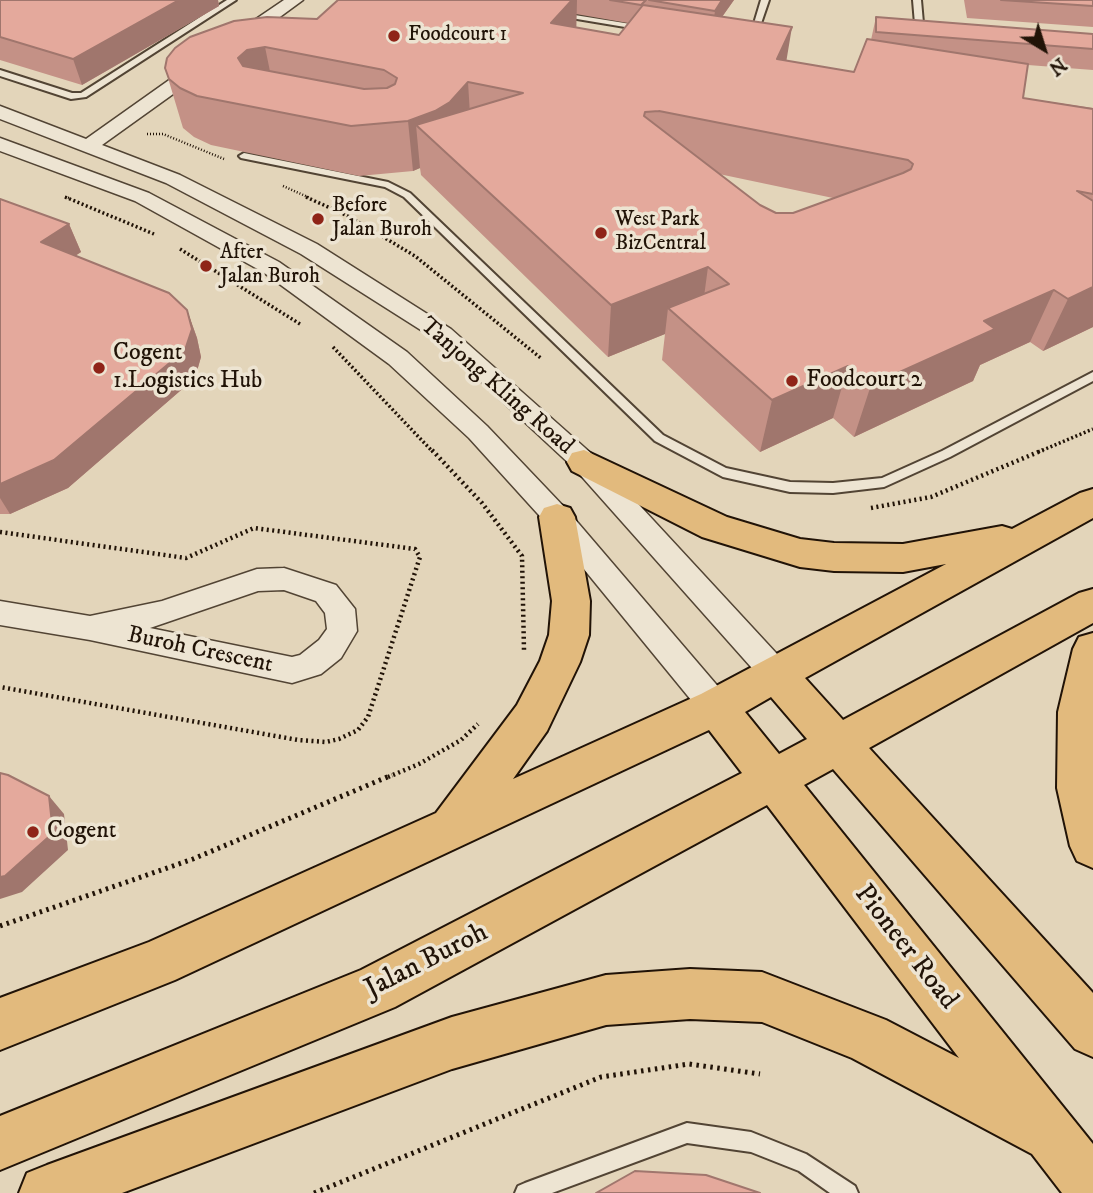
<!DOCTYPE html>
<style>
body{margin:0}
#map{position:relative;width:1093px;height:1193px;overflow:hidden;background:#e3d5ba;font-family:"IM FELL DW Pica",serif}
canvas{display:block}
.north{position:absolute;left:1009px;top:14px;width:70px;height:70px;-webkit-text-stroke:5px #ede4d2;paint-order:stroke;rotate:142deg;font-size:19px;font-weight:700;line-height:28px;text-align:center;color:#211307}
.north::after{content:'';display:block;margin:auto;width:24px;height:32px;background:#211307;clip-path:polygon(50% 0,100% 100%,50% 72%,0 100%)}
</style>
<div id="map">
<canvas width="1093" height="1193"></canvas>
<div class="north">N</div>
</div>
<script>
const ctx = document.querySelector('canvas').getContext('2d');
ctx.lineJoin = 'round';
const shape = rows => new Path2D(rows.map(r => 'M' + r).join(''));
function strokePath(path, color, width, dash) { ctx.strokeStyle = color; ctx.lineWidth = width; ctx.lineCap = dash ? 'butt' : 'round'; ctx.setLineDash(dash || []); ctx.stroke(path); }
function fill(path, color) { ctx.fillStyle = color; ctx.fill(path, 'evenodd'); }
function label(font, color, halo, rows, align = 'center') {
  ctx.font = font + ' "IM FELL DW Pica",serif'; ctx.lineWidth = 7; ctx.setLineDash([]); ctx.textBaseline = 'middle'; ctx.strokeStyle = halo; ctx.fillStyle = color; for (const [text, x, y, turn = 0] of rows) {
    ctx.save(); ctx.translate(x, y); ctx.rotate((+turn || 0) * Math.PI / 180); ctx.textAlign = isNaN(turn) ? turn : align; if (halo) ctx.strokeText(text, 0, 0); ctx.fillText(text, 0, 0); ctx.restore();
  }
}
const lane = shape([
 [227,0,236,0,86,97,71,99,0,76,0,70,72,93,81,93,227,0],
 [761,0,769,0,756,38,749,40,761,0],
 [913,0,921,0,923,23,934,28,934,32,928,32,915,24,913,0],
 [556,12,643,26,647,28,643,30,559,16,555,14,556,12],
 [244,153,388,182,410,193,663,435,726,468,790,482,833,483,882,478,942,451,1093,372,1093,381,950,457,884,487,833,493,790,492,723,477,655,441,404,197,385,187,241,158,239,156,244,153],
 [687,1123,751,1132,806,1154,855,1186,858,1193,830,1193,799,1171,751,1152,687,1143,552,1193,515,1193,518,1186,525,1183,687,1123]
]);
const street = shape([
 [284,0,303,0,243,44,231,44,229,40,231,36,284,0],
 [202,60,211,65,208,69,102,145,180,175,317,244,451,329,593,455,789,667,794,676,789,685,778,689,767,685,575,469,435,339,301,254,166,183,0,119,0,106,86,139,196,61,202,60],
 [0,138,149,193,279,262,407,352,487,426,567,510,727,697,732,707,727,717,716,721,705,717,547,524,469,438,389,364,263,272,135,201,0,151,0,138],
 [284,568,336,585,355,609,357,631,341,658,321,674,292,683,90,640,0,625,0,601,90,616,162,601,257,569,284,568],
 [284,590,316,601,325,613,327,629,319,640,300,655,292,657,150,628,258,591,284,590]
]);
const primary = shape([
 [584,450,727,517,800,539,834,543,903,544,1002,526,1012,529,1080,493,1093,489,1093,518,805,678,843,720,1079,593,1093,589,1093,623,869,748,1093,993,1093,1057,1075,1049,833,769,804,785,1093,1144,1093,1193,1062,1193,1032,1154,852,1058,762,1022,690,1019,606,1025,452,1069,122,1193,19,1193,27,1173,47,1165,452,1017,606,975,690,969,762,972,886,1020,959,1058,767,805,395,1007,0,1170,0,1116,361,970,742,773,709,730,175,980,0,1050,0,998,149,942,436,813,517,705,540,661,549,635,552,601,539,517,544,508,557,504,570,508,575,517,590,601,589,635,580,662,547,731,513,779,701,694,946,564,903,572,834,571,800,567,702,537,572,471,567,462,572,453,584,450],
 [771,697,807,739,779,754,745,712,771,697],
 [1093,633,1093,868,1077,861,1070,846,1057,788,1058,712,1073,649,1079,637,1093,633]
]);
strokePath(lane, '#524434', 4);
strokePath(street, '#524434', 3);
strokePath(primary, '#211307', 4);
strokePath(shape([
 [147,134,163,134,224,159],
 [283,186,310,198],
 [65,197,69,198]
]), '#211307', 2.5, [1, 2]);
strokePath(shape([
 [65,197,154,234],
 [306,197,350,217,415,256,542,359],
 [180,249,300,324],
 [333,347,433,452],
 [1038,452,1093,429]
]), '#211307', 3.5, [2, 2.5]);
strokePath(shape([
 [432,450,482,503,522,556,524,650],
 [871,508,931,497,1043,450],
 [0,532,186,558,254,528,415,549,420,557,368,717,358,730,339,739,326,742,298,740,0,687],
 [388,777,419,764,461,740,478,724]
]), '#211307', 4.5, [2, 3.5]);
strokePath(shape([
 [0,926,193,859,392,775],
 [314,1193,601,1077,689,1064,760,1074]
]), '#211307', 5, [2.5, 4.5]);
fill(lane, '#ede4d2');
fill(street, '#ede4d2');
fill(primary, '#e2ba7d');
fill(shape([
 [0,0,218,0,219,6,82,85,0,60],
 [338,0,734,0,722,17,786,61,854,72,871,40,876,17,1093,34,1093,70,1028,65,1023,98,1093,108,1093,327,1043,351,1030,342,980,365,973,381,854,437,833,418,760,452,662,360,665,334,608,357,421,175,420,168,413,171,359,176,211,145,194,137,183,128,165,68,317,19],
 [576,14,628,23,619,35,576,27],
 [719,174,833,198,793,213,776,213,760,205],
 [964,0,1093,0,1093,27,967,18],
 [0,199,69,224,81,252,75,256,187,310,197,338,201,357,195,378,68,488,10,514,0,514]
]), '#c49186');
fill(shape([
 [179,0,218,0,219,6,82,85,73,59],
 [572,0,577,0,576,42,551,23],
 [722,0,734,0,712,31,715,11],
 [792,27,784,75,777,59],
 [265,47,275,96,258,99,249,107,238,58,247,50],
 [468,82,471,131,416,125,420,168,413,171,408,121],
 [69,224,81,252,54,270,41,242],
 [708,267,701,319,668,308,665,334,608,357,611,305],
 [1093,287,1093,327,1043,351,1068,299],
 [1054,290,1030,342,980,365,973,381,854,437,871,385,984,321],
 [187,310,197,338,201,357,195,378,68,488,10,514,0,498,0,484],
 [848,366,833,418,760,452,772,400],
 [49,796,64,814,68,850,22,892,0,899,0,877]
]), '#a0766d');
const building = shape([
 [0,0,179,0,73,59,0,37,0,0],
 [338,0,572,0,551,23,619,35,643,5,792,27,777,59,854,72,867,39,1028,64,1023,98,1093,109,1093,194,1077,191,1093,201,1093,287,1068,299,1054,290,984,321,995,329,871,385,848,366,772,400,668,308,729,284,708,267,611,305,416,125,523,93,468,82,450,102,435,111,408,121,351,126,197,96,180,88,169,79,165,68,167,58,175,48,190,37,234,21,267,17,317,19,338,0],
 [265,47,384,70,397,78,395,84,387,88,364,89,243,66,238,58,247,50,265,47],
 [659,111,908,160,913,164,911,169,903,173,793,213,776,213,760,205,644,116,645,112,659,111],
 [610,0,646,0,641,5,610,0],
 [649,0,722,0,715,11,649,0],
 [1001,0,1093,0,1093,6,1001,0],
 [876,17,1093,34,1093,49,876,32,876,17],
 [0,199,69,224,41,242,169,293,187,310,192,329,185,350,54,460,0,484,0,199],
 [0,773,8,775,49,796,53,833,5,876,0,877,0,773],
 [635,1171,706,1175,760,1193,596,1193,635,1171]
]);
fill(building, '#e4a99c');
strokePath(building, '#a0766d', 2);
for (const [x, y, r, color] of [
 [394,36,7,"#8f2418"],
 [318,219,7,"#8f2418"],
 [601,233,7,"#8f2418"],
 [206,266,7,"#8f2418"],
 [99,368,7,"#8f2418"],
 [792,381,7,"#8f2418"],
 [33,832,7,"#8f2418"]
]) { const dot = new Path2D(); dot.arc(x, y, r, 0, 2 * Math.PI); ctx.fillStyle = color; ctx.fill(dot); strokePath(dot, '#ede4d2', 2.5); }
label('21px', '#211307', '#ede4d2', [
 ["Foodcourt 1",408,36],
 ["Before",332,207],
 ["Jalan Buroh",332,231],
 ["West Park",615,221],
 ["BizCentral",615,245],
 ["After",220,254],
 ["Jalan Buroh",220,278]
], 'left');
label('24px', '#211307', '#ede4d2', [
 ["Cogent",113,354],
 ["1.Logistics Hub",113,382],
 ["Foodcourt 2",806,381],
 ["Cogent",47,832]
], 'left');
label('24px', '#211307', '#ede4d2', [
 ["Tanjong Kling Road",496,387,41],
 ["Buroh Crescent",200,651,12]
]);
label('28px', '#211307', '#ede4d2', [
 ["Pioneer Road",905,948,52],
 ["Jalan Buroh",427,962,-27]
]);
</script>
